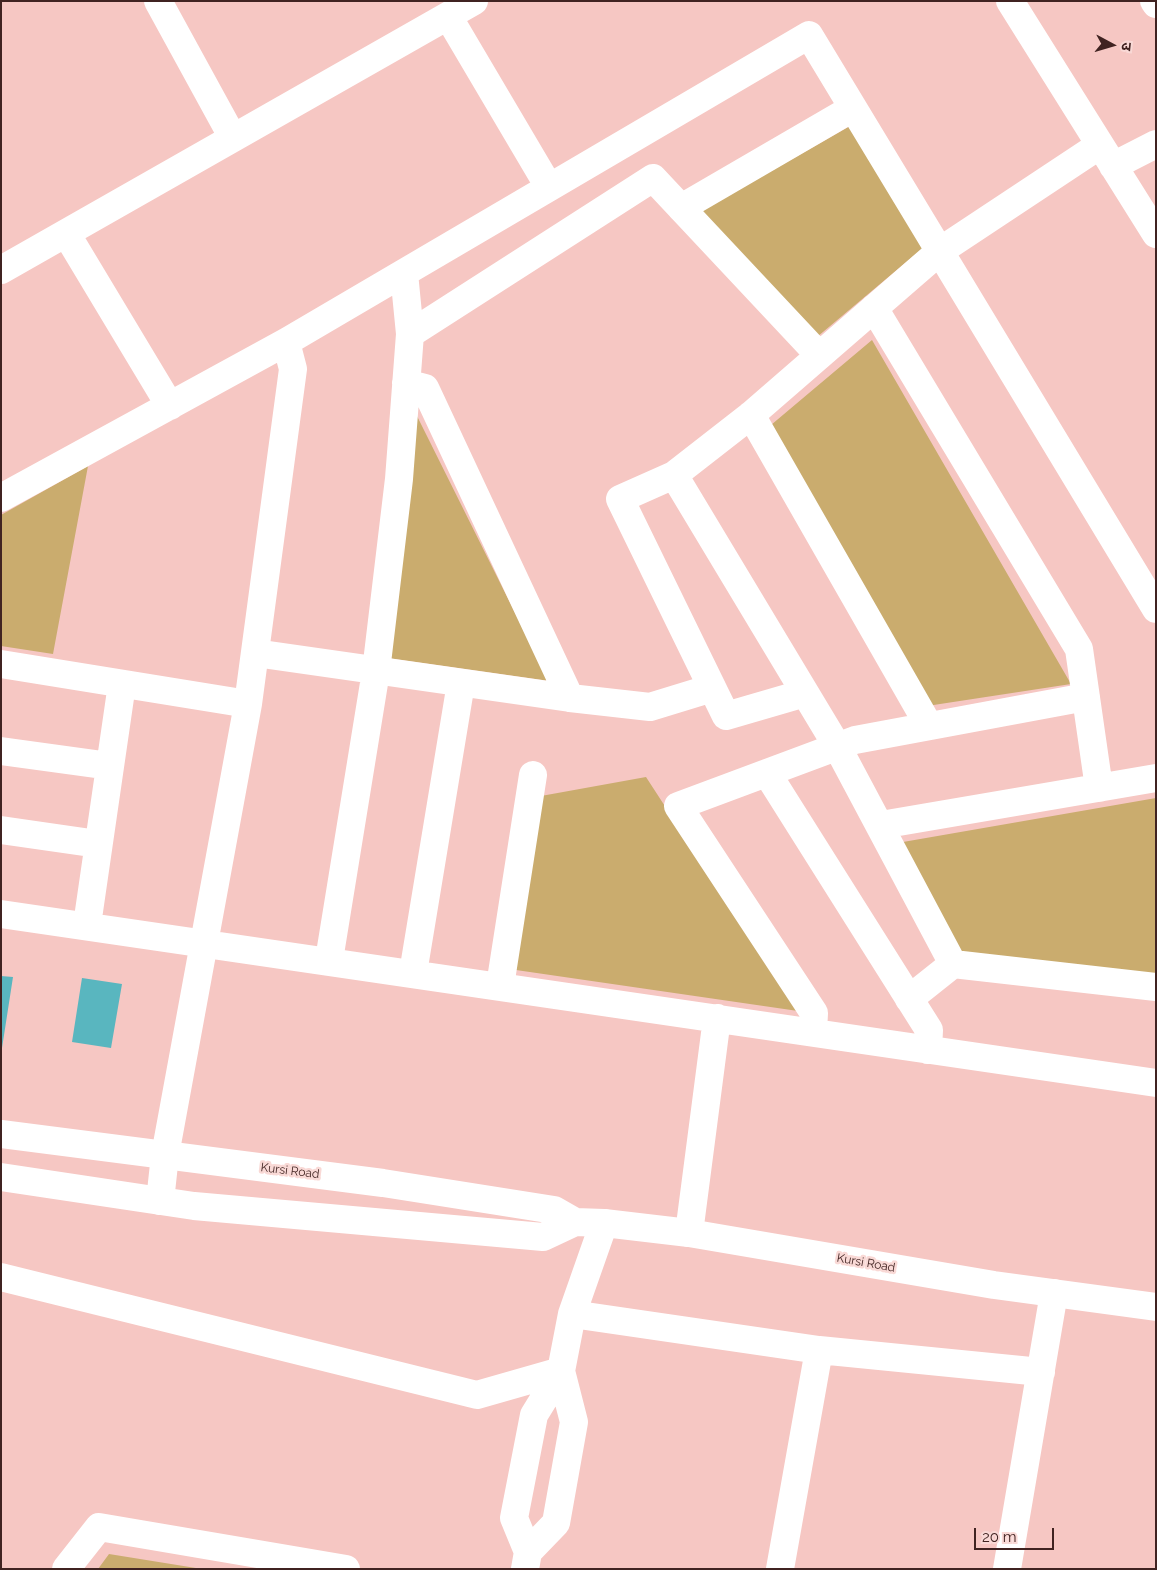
<!DOCTYPE html>
<meta charset="utf-8">
<style>
body{margin:0}
#map{position:relative;width:1157px;height:1570px;overflow:hidden;background:#f6c7c3;font-family:Raleway,"Noto Sans Devanagari",sans-serif}
canvas{display:block}
.frame{position:absolute;inset:0;border:2px solid #402321;pointer-events:none}
.north{position:absolute;left:1087px;top:20px;width:50px;height:50px;-webkit-text-stroke:4px #f9d9d6;paint-order:stroke;rotate:96deg;font-size:14px;font-weight:700;line-height:20px;text-align:center;color:#402321}
.north::after{content:'';display:block;margin:auto;width:18px;height:22px;background:#402321;clip-path:polygon(50% 0,100% 100%,50% 72%,0 100%)}
.scale{position:absolute;left:974px;top:1528px;width:80px;height:22px;box-sizing:border-box;border:2px solid #402321;border-top:0;padding-left:6px;font-size:15px;line-height:18px;white-space:nowrap;color:#402321;-webkit-text-stroke:4px #f9d9d6;paint-order:stroke}
</style>
<div id="map">
<canvas width="1157" height="1570"></canvas>
<div class="frame"></div>
<div class="north">उ</div>
<div class="scale">20 m</div>
</div>
<script>
const ctx = document.querySelector('canvas').getContext('2d');
ctx.lineJoin = 'round';
function fill(path, color) { ctx.fillStyle = color; ctx.fill(path, 'evenodd'); }
const shape = rows => new Path2D(rows.map(r => 'M' + r).join(''));
function strokePath(path, color, width, dash) { ctx.strokeStyle = color; ctx.lineWidth = width; ctx.lineCap = dash ? 'butt' : 'round'; ctx.setLineDash(dash || []); ctx.stroke(path); }
function label(font, color, halo, rows, align = 'center') {
  ctx.font = font + ' Raleway,sans-serif'; ctx.lineWidth = 5; ctx.setLineDash([]); ctx.textBaseline = 'middle'; ctx.strokeStyle = halo; ctx.fillStyle = color; for (const [text, x, y, turn = 0] of rows) {
    ctx.save(); ctx.translate(x, y); ctx.rotate((+turn || 0) * Math.PI / 180); ctx.textAlign = isNaN(turn) ? turn : align; if (halo) ctx.strokeText(text, 0, 0); ctx.fillText(text, 0, 0); ctx.restore();
  }
}
fill(shape([
 [850,126,923,248,817,337,701,211],
 [872,340,1071,684,927,706,771,425],
 [415,412,549,681,387,658],
 [88,466,53,654,1,646,1,515],
 [646,777,798,1011,516,970,541,796],
 [1156,798,1156,976,958,952,903,842],
 [109,1554,202,1569,98,1569]
]), '#caac6e');
fill(shape([
 [1,976,13,977,2,1048,1,1048],
 [82,978,122,984,111,1048,72,1042]
]), '#59b6bf');
strokePath(shape([
 [158,1,233,138],
 [1010,1,1156,234],
 [1154,1,1156,4],
 [448,16,549,187],
 [1113,166,1156,144],
 [681,208,853,108],
 [66,233,170,406],
 [1,270,474,1],
 [874,308,1079,649,1099,788],
 [410,334,653,178,819,355],
 [406,383,425,388,570,698],
 [751,415,929,726],
 [674,475,837,746,953,964,1156,987],
 [1,498,286,342,809,35,1156,609],
 [255,653,570,698,650,707,712,688],
 [1,664,248,704],
 [805,693,726,716,620,499,674,475,751,415,940,251,1100,145],
 [1,751,110,766],
 [767,773,929,1030,928,1050],
 [881,825,1156,778],
 [1,830,98,844],
 [1,914,1156,1083],
 [87,925,122,684],
 [329,960,376,671,399,479,410,334,404,273],
 [413,973,461,683],
 [500,986,533,775],
 [909,999,953,964],
 [813,1032,814,1013,678,806,855,740,1086,697],
 [160,1201,165,1155,248,704,293,369,286,342],
 [689,1233,717,1018],
 [1,1277,477,1395,561,1371],
 [572,1314,819,1350,1041,1372],
 [528,1552,556,1523,574,1422,561,1371],
 [66,1569,99,1527,346,1569],
 [525,1569,528,1552,514,1518,534,1415,561,1371,572,1314,604,1223],
 [780,1569,819,1350],
 [1007,1569,1054,1293]
]), '#fff', 28);
strokePath(shape([
 [1,1134,383,1183,554,1210,575,1222,604,1223,689,1233,994,1285,1156,1307],
 [1,1177,194,1206,543,1237,575,1222]
]), '#fff', 28);
label('12px', '#402321', '#f9d9d6', [
 ["Kursi Road",290,1171,7],
 ["Kursi Road",866,1263,10]
]);
</script>
